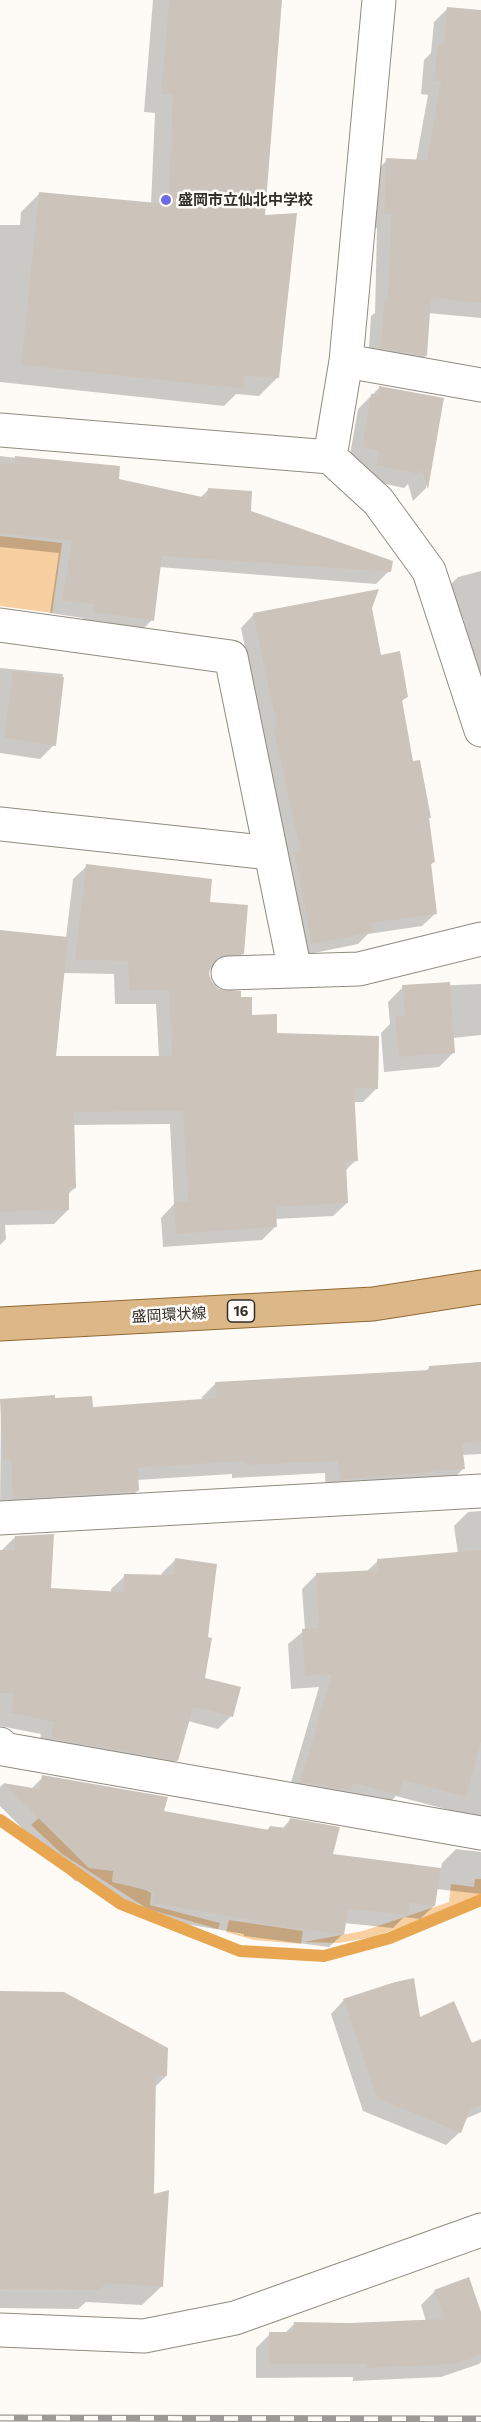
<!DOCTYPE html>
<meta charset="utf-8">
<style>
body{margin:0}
canvas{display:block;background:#fefbf7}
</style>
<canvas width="481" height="2422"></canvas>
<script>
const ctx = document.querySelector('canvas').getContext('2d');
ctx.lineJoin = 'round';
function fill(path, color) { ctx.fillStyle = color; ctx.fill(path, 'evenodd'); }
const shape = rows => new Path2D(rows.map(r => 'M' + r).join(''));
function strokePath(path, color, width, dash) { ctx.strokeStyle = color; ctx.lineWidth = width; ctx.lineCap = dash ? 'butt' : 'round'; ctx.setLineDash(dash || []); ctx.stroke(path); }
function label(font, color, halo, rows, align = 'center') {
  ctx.font = font + ' Commissioner,"Noto Sans JP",sans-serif'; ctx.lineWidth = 5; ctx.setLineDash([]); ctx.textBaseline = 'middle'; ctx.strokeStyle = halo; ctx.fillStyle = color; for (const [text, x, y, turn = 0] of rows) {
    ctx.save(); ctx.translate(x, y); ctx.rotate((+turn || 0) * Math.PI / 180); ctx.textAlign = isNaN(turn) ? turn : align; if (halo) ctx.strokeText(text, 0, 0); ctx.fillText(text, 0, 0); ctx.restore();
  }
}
fill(shape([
 [0,536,62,543,52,613,0,606],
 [39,1818,89,1868,114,1871,151,1893,150,1905,220,1923,218,1929,148,1909,62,1854,31,1825],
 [475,1879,481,1879,481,1896,424,1919,373,1937,339,1943,304,1942,363,1931,449,1902,451,1884,474,1887],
 [229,1920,303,1931,301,1944,254,1940,226,1932]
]), '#f7cfa1');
fill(shape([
 [153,0,281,0,263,216,277,378,259,396,236,394,224,406,0,382,0,225,20,225,21,212,40,193,151,204,155,113,144,112],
 [448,8,481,19,481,318,428,313,426,356,412,370,368,362,371,316,375,313,377,228,370,227,373,174,387,160,416,161,428,95,421,94,424,60,431,53,434,22],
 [379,388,443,399,426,488,413,501,408,484,404,488,363,479,365,465,349,460,358,409],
 [0,456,76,465,117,480,200,498,209,489,250,512,389,571,376,584,159,567,152,620,139,633,82,625,83,618,50,613,59,553,0,547],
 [481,571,481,686,463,618,454,619,444,591,458,577],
 [371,608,380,657,407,696,401,702,412,763,430,818,428,819,434,862,429,866,436,913,422,926,368,934,358,944,299,956,264,739,241,628,254,614],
 [0,668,63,674,54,745,40,759,0,753],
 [87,866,208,903,243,953,229,967,209,969,208,973,211,984,219,991,239,999,251,1016,276,1035,377,1088,363,1102,353,1102,356,1160,345,1171,347,1203,333,1216,275,1219,276,1226,262,1240,163,1247,161,1218,174,1204,170,1124,73,1125,75,1188,67,1195,68,1210,54,1224,5,1225,6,1239,0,1245,0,932,66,938,73,879],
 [63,973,114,974,115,1004,156,1004,159,1057,54,1058],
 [481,984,481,1035,453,1038,454,1052,439,1067,384,1072,381,1033,390,1024,388,1002,403,987],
 [481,1362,481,1454,462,1455,463,1469,450,1482,326,1493,325,1473,232,1478,232,1474,137,1480,137,1491,124,1504,0,1511,1,1401,54,1400,91,1408,202,1401,202,1397,215,1384,425,1372,429,1368],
 [481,1511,481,1835,447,1824,449,1810,396,1796,384,1808,287,1796,319,1687,291,1689,288,1644,305,1630,302,1589,316,1575,366,1572,378,1561,458,1554,454,1526,468,1512],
 [15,1537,49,1590,111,1593,111,1589,125,1576,162,1577,162,1573,175,1560,203,1679,231,1716,218,1729,188,1721,177,1760,164,1773,38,1751,41,1734,0,1726,0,1552],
 [43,1777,162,1812,266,1831,270,1827,282,1829,290,1820,331,1855,441,1869,442,1863,456,1849,481,1852,481,1894,436,1889,434,1906,420,1919,404,1917,393,1928,344,1923,343,1934,329,1947,244,1936,244,1934,139,1916,141,1905,100,1895,100,1884,75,1881,0,1806,0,1787,3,1784,31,1789],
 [0,1992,166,2076,155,2087,152,2196,162,2286,142,2305,86,2302,78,2309,0,2308],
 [344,2000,419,2019,471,2045,481,2040,481,2112,465,2119,460,2132,446,2145,363,2111,331,2014],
 [435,2291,481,2317,481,2362,479,2364,441,2377,353,2381,353,2377,256,2378,256,2348,270,2334,284,2334,294,2324,349,2325,426,2321,421,2305]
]), '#0003');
strokePath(shape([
 [0,1820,121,1904,240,1951,324,1956,390,1938,481,1900]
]), '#e9a651', 12);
fill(shape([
 [169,0,282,0,265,215,297,213,279,378,245,376,244,389,21,365,39,192,168,204,173,95,161,94],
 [447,7,481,10,481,303,431,298,427,356,381,348,384,301,388,301,391,214,384,214,386,158,427,160,441,81,434,81,438,44,444,45],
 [379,386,444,398,428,489,421,469,419,474,376,465,379,451,362,447,371,394,378,394],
 [15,456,120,466,119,479,207,498,208,488,252,491,251,511,393,561,391,572,162,556,154,621,94,612,95,605,62,600,72,541,0,533,0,463,15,464],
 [379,589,372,608,381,655,400,651,408,697,402,700,413,761,420,760,431,818,429,818,435,862,431,863,437,914,371,923,373,932,312,944,294,852,300,850,273,727,277,727,253,613],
 [13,671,64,677,56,746,4,738],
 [86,864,212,879,210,902,248,905,244,954,219,957,211,965,209,974,212,982,219,989,241,991,241,997,252,997,252,1015,277,1014,277,1033,379,1036,378,1089,354,1088,358,1161,346,1162,348,1203,276,1207,277,1227,176,1234,174,1202,188,1201,183,1111,74,1112,76,1188,69,1189,69,1210,0,1212,0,930,68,937,56,1056,172,1056,169,990,129,991,128,961,75,960],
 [450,982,455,1053,399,1057,395,1016,405,1015,402,985],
 [481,1362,481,1442,462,1444,465,1469,339,1480,338,1461,245,1465,244,1461,138,1468,139,1491,13,1499,11,1459,3,1460,0,1399,55,1395,55,1398,92,1396,93,1407,216,1398,215,1382,429,1370,429,1366],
 [54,1534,51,1588,123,1592,124,1574,173,1575,175,1558,217,1564,208,1637,212,1638,205,1678,241,1687,233,1717,196,1707,193,1708,178,1761,50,1738,54,1722,10,1713,14,1693,0,1693,0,1550,15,1551,15,1536],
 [481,1550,481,1742,466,1797,403,1780,399,1795,353,1783,351,1791,300,1782,332,1674,305,1676,302,1629,319,1628,316,1573,378,1570,377,1559],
 [42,1775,168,1797,164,1811,269,1830,270,1826,287,1828,290,1818,340,1827,333,1854,441,1868,435,1906,410,1903,408,1915,348,1909,344,1935,256,1923,257,1921,152,1903,154,1892,112,1882,113,1871,89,1868,3,1783,39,1789],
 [414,1978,420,2017,454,2001,472,2043,481,2039,481,2105,470,2110,461,2133,377,2098,343,1999,395,1982],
 [0,1991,64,1992,168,2048,167,2076,156,2076,154,2194,169,2190,163,2287,107,2283,99,2290,0,2289],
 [469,2277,481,2312,481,2355,456,2364,367,2368,367,2364,269,2364,269,2332,293,2332,294,2322,349,2323,444,2319,434,2290]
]), '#ccc4bb');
const minor = shape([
 [346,361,481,385],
 [0,430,330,457,378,501,429,571,481,730],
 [330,457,346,361,379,0],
 [0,625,231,657,295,971],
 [0,824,271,853],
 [228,973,359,969,481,939],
 [0,1518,481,1491],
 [0,1744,3,1749,481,1833],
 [0,2330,144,2336,235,2318,481,2230]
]);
const primary = shape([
 [0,1324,373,1304,481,1287]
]);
strokePath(minor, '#918a81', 35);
strokePath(primary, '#916833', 35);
strokePath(minor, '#fff', 33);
strokePath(primary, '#dcb888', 33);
const rail = shape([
 [0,2418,481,2419]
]);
strokePath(rail, '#9c9996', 7);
strokePath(rail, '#fefbf7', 4.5, [14]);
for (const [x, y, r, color] of [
 [166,200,6,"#6d6be4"]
]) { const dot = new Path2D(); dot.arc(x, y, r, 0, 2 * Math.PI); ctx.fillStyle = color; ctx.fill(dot); strokePath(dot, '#fefbf7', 2); }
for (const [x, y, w] of [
 [241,1311,27]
]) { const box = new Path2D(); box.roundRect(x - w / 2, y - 11, w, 22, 4.5); ctx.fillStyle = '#fefbf7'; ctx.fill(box); strokePath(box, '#302d2a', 1.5); }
label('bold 14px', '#302d2a', null, [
 ["16",241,1311]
]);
label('bold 15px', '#302d2a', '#fefbf7', [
 ["盛岡市立仙北中学校",178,200]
], 'left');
label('15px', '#302d2a', '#fefbf7', [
 ["盛岡環状線",169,1315,-3]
]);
</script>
